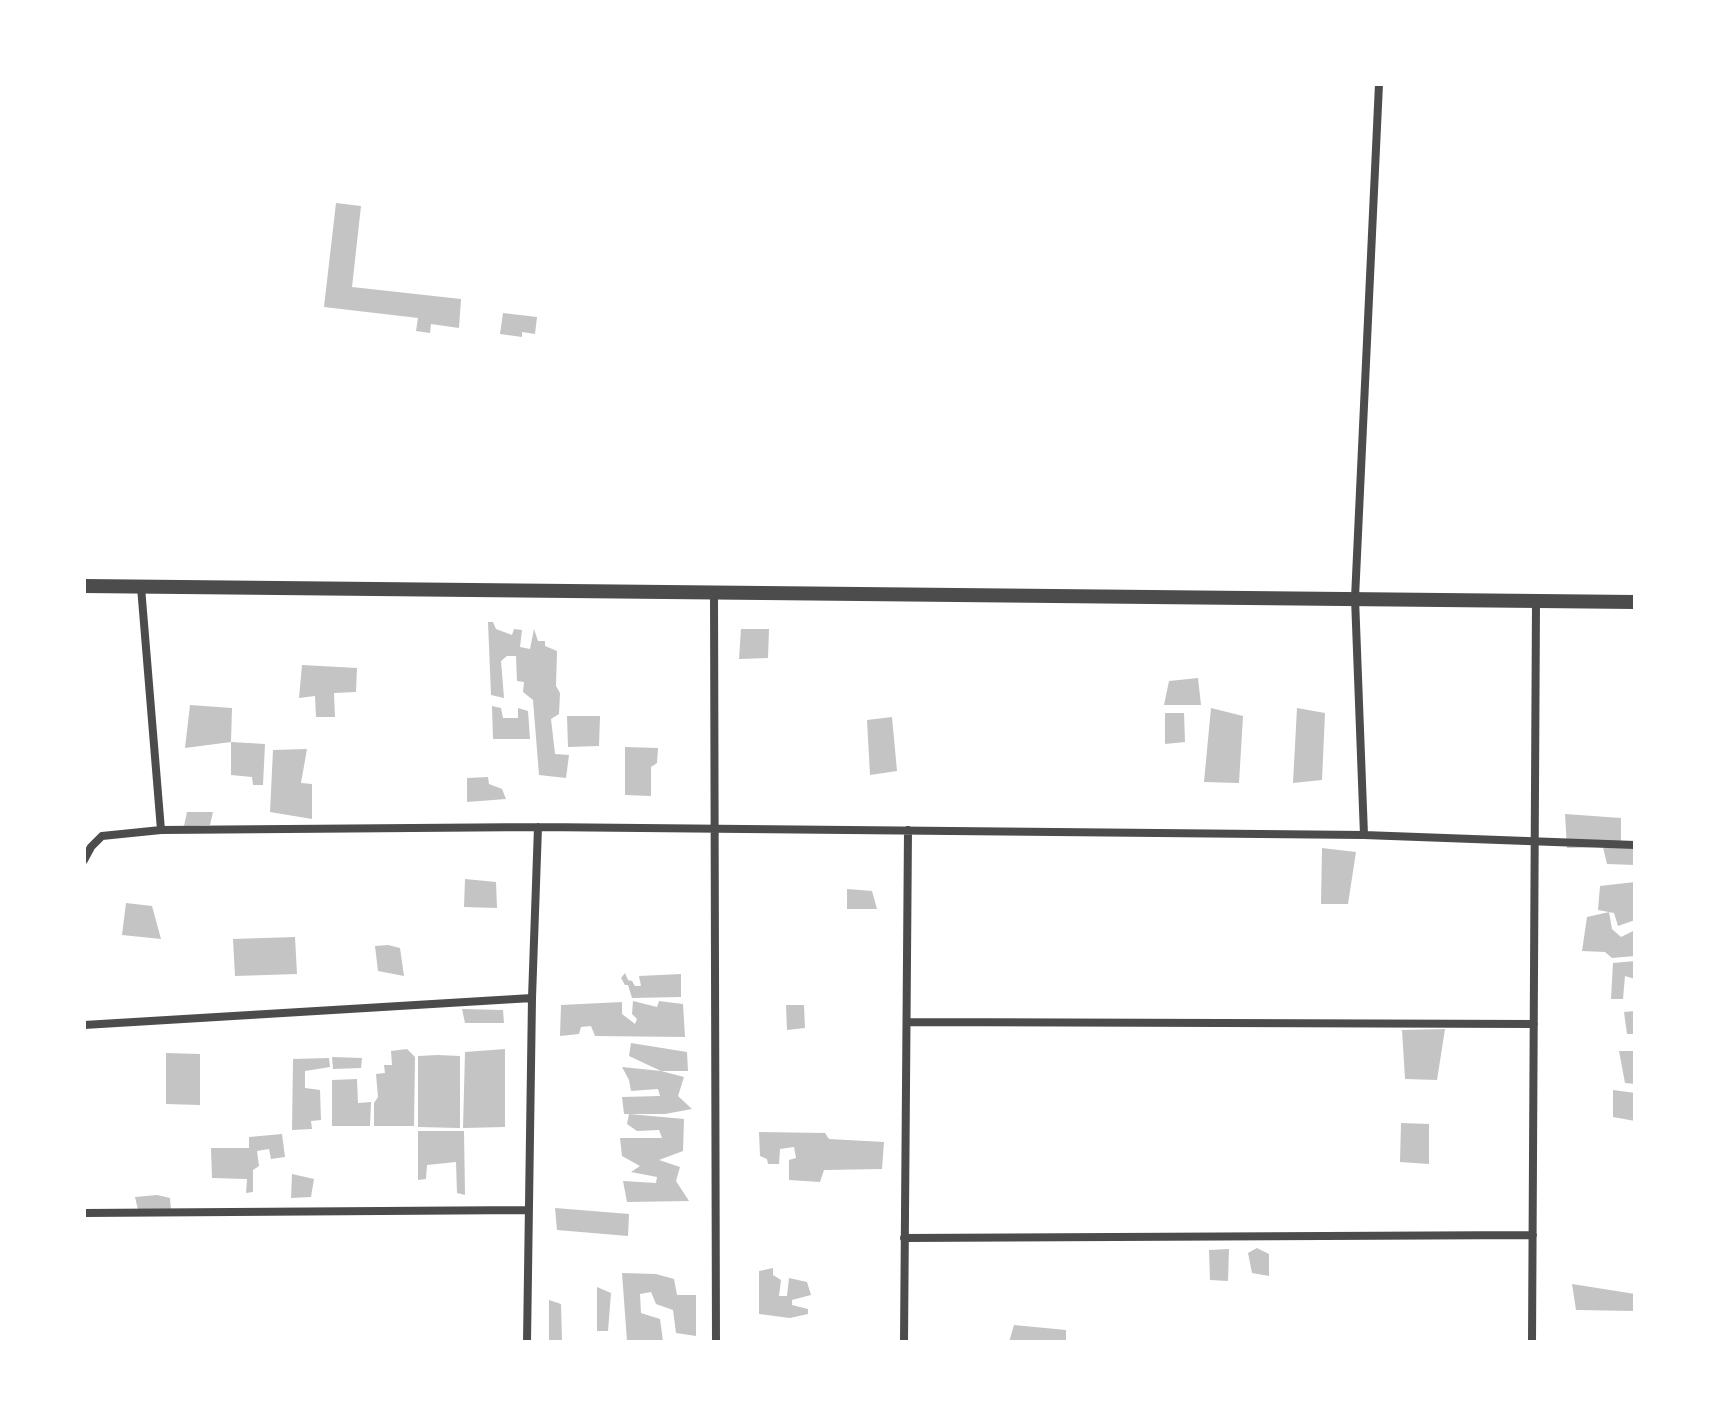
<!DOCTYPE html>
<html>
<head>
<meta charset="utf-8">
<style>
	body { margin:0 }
	#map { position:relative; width:1719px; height:1426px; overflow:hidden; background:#fff; font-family:Karla,sans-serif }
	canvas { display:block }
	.frame { position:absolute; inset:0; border:86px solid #fff; pointer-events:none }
</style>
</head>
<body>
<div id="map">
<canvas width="1719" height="1426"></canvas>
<div class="frame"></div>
</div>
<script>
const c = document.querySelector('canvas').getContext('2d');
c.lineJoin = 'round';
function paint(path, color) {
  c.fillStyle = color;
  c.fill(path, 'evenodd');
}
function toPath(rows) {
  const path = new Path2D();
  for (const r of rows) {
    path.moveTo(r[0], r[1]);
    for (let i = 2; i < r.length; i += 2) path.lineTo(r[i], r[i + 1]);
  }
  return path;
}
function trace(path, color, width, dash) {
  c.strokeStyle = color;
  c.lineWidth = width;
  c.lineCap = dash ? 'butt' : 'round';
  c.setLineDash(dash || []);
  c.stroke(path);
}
const building = toPath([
	[336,203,361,206,352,287,461,299,459,328,431,324,430,333,416,331,418,318,324,307],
	[503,313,537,317,535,334,522,332,522,337,500,334],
	[488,622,493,622,496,629,512,635,514,629,522,630,520,647,530,649,534,629,538,641,545,641,545,646,557,651,556,686,560,693,559,714,551,719,555,754,569,755,566,778,539,775,533,700,523,692,524,682,517,681,516,656,507,656,501,661,504,698,491,695],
	[741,629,769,629,768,658,739,659],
	[302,665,357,668,356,692,334,693,335,717,316,717,315,696,299,698],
	[1198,678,1201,705,1164,705,1169,681],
	[190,705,232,708,231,742,185,748],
	[492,706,501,708,503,718,518,718,518,708,528,711,530,739,493,739],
	[1211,708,1243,716,1239,783,1204,782],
	[1297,708,1325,713,1322,780,1293,783],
	[1165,713,1184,713,1185,742,1165,744],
	[567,716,600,716,599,746,568,747],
	[892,717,897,771,870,775,867,720],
	[231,742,265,744,263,785,253,785,252,777,231,775],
	[625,747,658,748,657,763,651,767,651,796,625,795],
	[307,749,301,783,312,784,312,819,270,812,273,750],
	[488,777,489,784,502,789,506,799,467,802,467,778],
	[187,812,213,812,210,825,184,826],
	[1565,814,1621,818,1621,845,1634,845,1635,865,1607,864,1603,847,1567,848],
	[1322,848,1356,852,1348,904,1321,904],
	[465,879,496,882,497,908,464,907],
	[1635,882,1635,920,1618,926,1614,913,1598,910,1600,886],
	[847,889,872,891,877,909,847,909],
	[126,903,152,906,161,939,122,935],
	[1609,912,1612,929,1621,937,1635,930,1635,956,1612,958,1605,952,1582,951,1587,917],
	[295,937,297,974,235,976,233,939],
	[388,945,400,948,404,976,378,971,375,946],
	[1635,961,1635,979,1625,976,1623,999,1611,999,1613,963],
	[625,973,628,980,632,981,635,986,641,986,639,976,681,974,681,997,632,998,628,985,625,985,621,978],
	[633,1001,657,1007,659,1001,683,1004,685,1037,595,1036,591,1026,581,1027,579,1034,560,1036,561,1005,622,1002,622,1014,635,1024,637,1019,632,1014],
	[786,1005,804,1005,805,1028,787,1030],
	[462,1009,503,1010,504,1023,465,1023],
	[1635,1011,1635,1034,1627,1034,1624,1012],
	[1445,1029,1437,1080,1405,1079,1402,1030],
	[631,1043,687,1052,688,1071,661,1071,684,1077,678,1096,692,1109,665,1114,624,1114,622,1097,660,1096,658,1089,631,1091,629,1080,622,1067,661,1071,629,1056],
	[407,1049,415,1057,414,1126,374,1126,374,1103,378,1097,376,1074,385,1073,384,1065,392,1065,391,1051],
	[505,1049,505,1127,463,1128,465,1052],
	[1619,1051,1635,1051,1635,1084,1625,1083],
	[166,1053,200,1054,200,1105,166,1104],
	[438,1055,460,1056,460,1128,418,1127,418,1056],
	[332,1057,362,1058,361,1068,333,1069],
	[329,1058,330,1067,305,1071,305,1088,320,1090,321,1120,311,1121,312,1129,292,1130,293,1059],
	[357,1079,358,1103,371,1102,370,1126,332,1126,332,1080],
	[1613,1090,1635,1093,1635,1121,1613,1117],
	[629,1114,684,1119,683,1151,659,1160,680,1167,676,1181,689,1201,627,1202,623,1181,656,1183,657,1177,631,1172,640,1166,622,1156,620,1138,662,1138,659,1130,637,1131,627,1124],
	[1401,1123,1429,1124,1429,1164,1400,1162],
	[418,1131,464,1131,465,1195,457,1193,456,1162,427,1165,426,1179,418,1180],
	[759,1132,825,1133,829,1139,884,1142,882,1169,824,1170,820,1182,789,1180,789,1160,796,1158,794,1147,780,1149,779,1164,768,1164,767,1159,760,1156],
	[282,1134,285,1157,271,1159,269,1149,257,1151,259,1166,253,1170,253,1192,246,1193,247,1179,212,1178,211,1148,249,1148,249,1137],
	[292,1174,314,1179,311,1197,291,1198],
	[157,1195,170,1198,171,1210,138,1210,135,1197],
	[555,1208,629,1214,628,1236,557,1230],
	[1257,1248,1269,1254,1269,1276,1252,1273,1248,1253],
	[1229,1249,1228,1281,1210,1280,1209,1250],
	[773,1268,773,1275,781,1280,779,1296,787,1296,789,1278,807,1282,811,1295,792,1300,792,1305,808,1309,808,1314,790,1318,759,1314,759,1271],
	[622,1273,656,1274,674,1279,677,1295,696,1295,696,1336,676,1333,673,1310,656,1304,651,1292,640,1294,641,1313,660,1319,663,1341,627,1341],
	[1572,1284,1635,1294,1635,1311,1576,1310],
	[597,1287,611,1293,608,1331,597,1331],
	[549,1300,561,1304,562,1342,549,1342],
	[1014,1325,1066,1330,1066,1342,1009,1342]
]);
const minor = toPath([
	[141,587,161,830],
	[714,592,716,1342],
	[1364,835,1355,598,1379,84],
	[84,860,91,847,102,836,161,830,538,827,1364,835,1635,845],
	[908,1022,1534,1024],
	[84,1025,532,998],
	[84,1213,529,1210],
	[904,1238,1533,1235],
	[527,1342,532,998,538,827],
	[904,1342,908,830],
	[1532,1342,1536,602]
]);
const tertiary = toPath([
	[84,586,1635,602]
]);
paint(building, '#c4c4c4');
trace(minor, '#4c4c4c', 8);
trace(tertiary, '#4c4c4c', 14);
</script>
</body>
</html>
